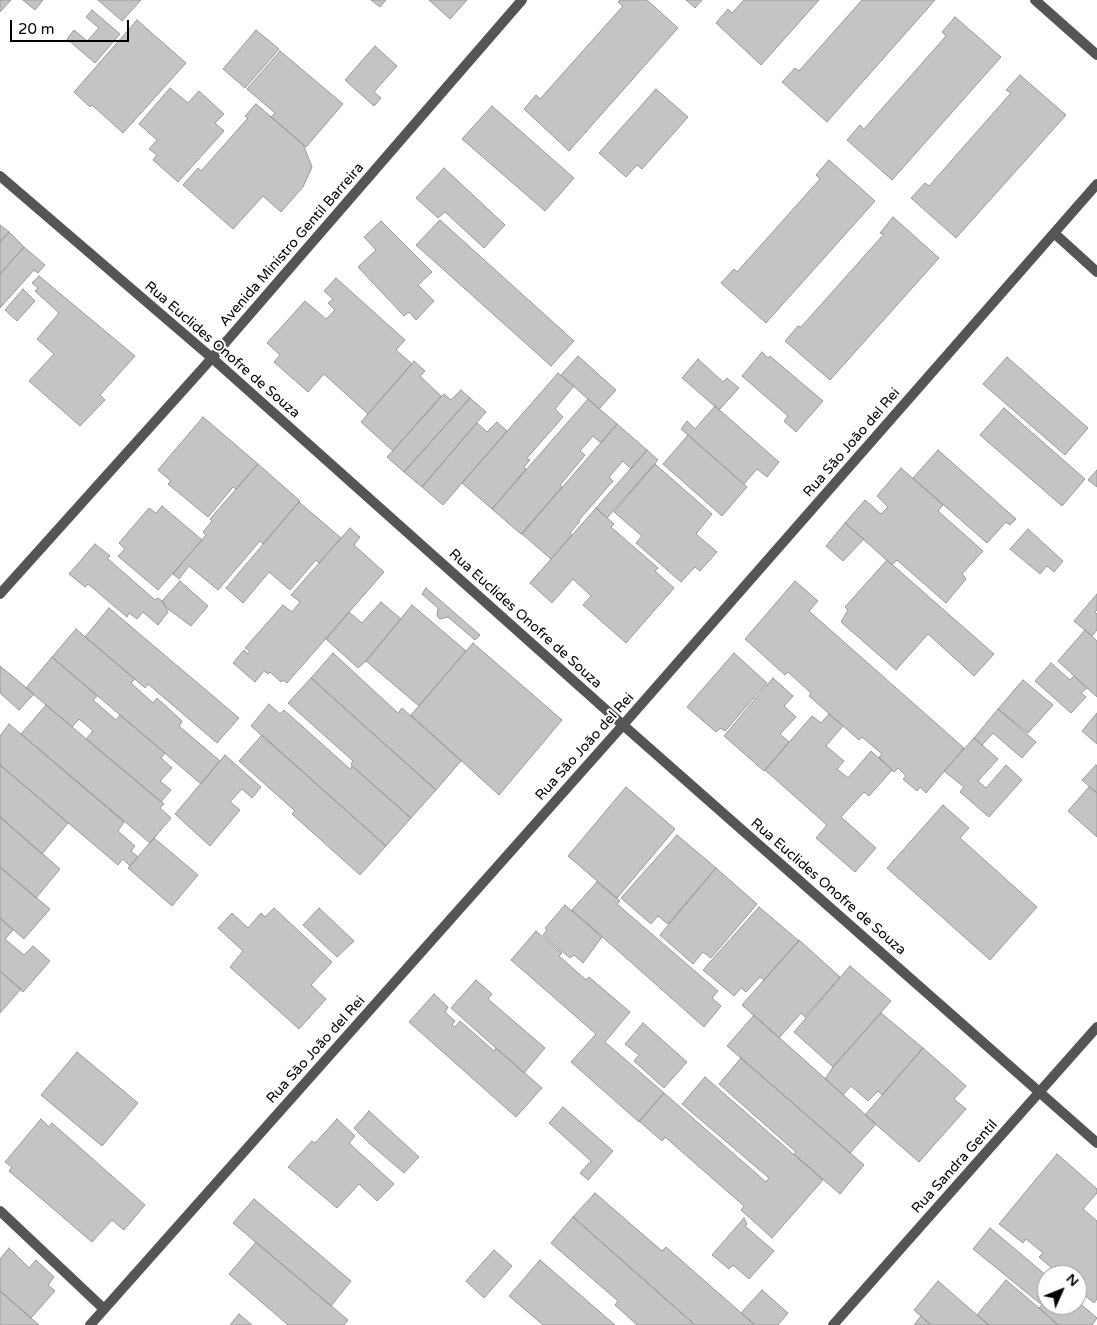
<!DOCTYPE html>
<html>
<head>
<meta charset="utf-8">
<style>
	body { margin:0 }
	#map { position:relative; width:1097px; height:1325px; overflow:hidden; background:#fff; font-family:"Varela Round",sans-serif }
	canvas { display:block }
	.north { position:absolute; left:1037px; top:1265px; width:50px; height:50px; box-sizing:border-box; background:#fff; border:1px solid #999; border-radius:50%; rotate:46deg; font-size:14px; font-weight:700; line-height:20px; text-align:center; color:#000 }
	.north::after { content:''; display:block; margin:auto; width:18px; height:22px; background:#000; clip-path:polygon(50% 0,100% 100%,50% 72%,0 100%) }
	.scale { position:absolute; left:10px; top:20px; width:119px; height:22px; box-sizing:border-box; border:2px solid #000; border-top:0; padding-left:6px; font-size:15px; line-height:18px; white-space:nowrap; color:#000; -webkit-text-stroke:4px #fff; paint-order:stroke }
</style>
</head>
<body>
<div id="map">
<canvas width="1097" height="1325"></canvas>
<div class="north">N</div>
<div class="scale">20 m</div>
</div>
<script>
const c = document.querySelector('canvas').getContext('2d');
c.lineJoin = 'round';
function paint(path, color) {
  c.fillStyle = color;
  c.fill(path, 'evenodd');
}
function toPath(rows) {
  const path = new Path2D();
  for (const r of rows) {
    path.moveTo(r[0], r[1]);
    for (let i = 2; i < r.length; i += 2) path.lineTo(r[i], r[i + 1]);
  }
  return path;
}
function trace(path, color, width, dash) {
  c.strokeStyle = color;
  c.lineWidth = width;
  c.lineCap = dash ? 'butt' : 'round';
  c.setLineDash(dash || []);
  c.stroke(path);
}
function label(font, color, halo, rows, align = 'center') {
  c.font = font + ' "Varela Round",sans-serif';
  c.lineWidth = 4;
  c.setLineDash([]);
  c.textBaseline = 'middle';
  c.strokeStyle = halo;
  c.fillStyle = color;
  for (const [text, x, y, turn = 0] of rows) {
    c.save();
    c.translate(x, y);
    c.rotate((+turn || 0) * Math.PI / 180);
    c.textAlign = isNaN(turn) ? turn : align;
    if (halo) c.strokeText(text, 0, 0);
    c.fillText(text, 0, 0);
    c.restore();
  }
}
const building = toPath([
	[0,0,11,0,0,12,0,0],
	[23,0,43,0,35,10,23,0],
	[98,0,141,0,122,21,98,0],
	[371,0,386,0,380,7,371,0],
	[429,0,467,0,450,19,429,0],
	[620,0,647,0,678,28,569,151,524,109,536,95,540,99,623,6,618,2,620,0],
	[686,0,702,0,695,8,686,0],
	[744,0,819,0,761,65,716,23,728,9,732,13,744,0],
	[862,0,935,0,827,122,782,82,795,68,799,71,862,0],
	[92,10,120,34,95,63,67,39,74,30,87,41,99,28,86,17,92,10],
	[955,17,1001,57,892,180,847,140,860,125,864,129,946,36,942,32,955,17],
	[137,20,186,63,123,133,92,105,90,107,74,92,137,20],
	[256,30,279,49,245,88,223,69,256,30],
	[375,46,397,66,374,92,381,98,374,106,345,80,375,46],
	[280,51,343,104,306,147,273,119,271,117,275,113,247,89,280,51],
	[1020,75,1066,115,956,238,911,198,925,183,929,186,1011,93,1006,90,1020,75],
	[170,88,188,103,199,91,224,114,215,123,224,131,178,182,153,160,157,155,149,149,157,140,139,124,170,88],
	[656,89,688,117,642,169,637,165,626,177,599,153,656,89],
	[256,104,303,144,312,167,303,187,281,212,263,196,233,229,183,185,198,168,201,171,248,118,245,116,256,104],
	[492,106,574,178,545,211,462,139,492,106],
	[829,160,875,201,766,323,721,283,734,269,737,272,820,179,816,175,829,160],
	[444,168,505,225,484,248,445,212,438,218,416,198,444,168],
	[893,217,939,258,830,380,785,341,798,326,801,327,884,234,880,233,893,217],
	[440,220,574,341,551,366,416,245,440,220],
	[381,221,432,272,418,285,434,301,416,320,409,312,404,316,358,267,376,250,364,237,381,221],
	[0,225,9,232,0,242,0,225],
	[9,232,24,247,0,274,0,242,9,232],
	[24,247,45,265,38,273,34,270,0,308,0,274,24,247],
	[39,276,135,356,100,395,105,400,80,426,29,381,54,354,37,339,59,313,35,291,38,288,32,283,39,276],
	[336,278,405,340,396,350,412,364,368,414,324,374,308,392,274,362,280,355,267,343,305,301,326,319,335,310,328,303,333,299,324,291,336,278],
	[23,289,35,301,17,321,5,310,23,289],
	[762,352,768,358,770,356,823,401,796,432,784,421,788,416,742,376,762,352],
	[578,356,616,390,599,409,561,375,578,356],
	[1007,357,1088,428,1065,455,983,384,1007,357],
	[698,359,723,382,727,378,739,388,719,410,682,378,698,359],
	[414,361,425,371,420,376,441,396,393,451,361,422,414,361],
	[558,373,574,386,555,409,563,417,527,458,530,460,524,467,526,469,492,509,462,483,558,373],
	[461,390,470,398,404,472,387,457,444,394,451,400,461,390],
	[470,398,486,412,422,487,404,472,470,398],
	[588,399,617,424,601,443,593,436,580,451,585,455,560,485,562,487,521,534,492,509,588,399],
	[715,406,779,462,767,477,757,469,744,484,681,429,687,421,695,429,715,406],
	[1004,408,1085,479,1062,506,980,435,1004,408],
	[203,417,258,464,236,489,233,487,208,517,168,484,171,481,158,470,203,417],
	[497,422,507,431,443,505,422,487,477,423,487,432,497,422],
	[617,424,647,450,631,469,623,461,609,477,613,481,579,520,580,521,570,533,572,535,551,559,522,534,617,424],
	[688,435,747,487,722,516,663,464,688,435],
	[647,450,658,460,607,518,596,508,647,450],
	[938,450,1016,519,1010,525,1006,522,987,543,913,478,938,450],
	[258,464,300,501,263,544,260,541,218,590,189,566,179,579,173,574,206,535,203,532,212,521,210,519,258,464],
	[655,464,712,514,696,534,717,552,700,571,695,567,681,582,636,543,642,536,614,512,655,464],
	[901,468,943,505,938,511,983,551,962,574,966,579,946,603,897,560,892,565,845,523,865,500,881,514,888,507,877,496,901,468],
	[1097,470,1097,487,1088,480,1097,470],
	[299,502,341,538,319,563,316,560,290,590,269,572,243,603,226,588,299,502],
	[162,506,202,540,158,590,118,556,125,549,119,543,149,508,156,513,162,506],
	[596,508,614,524,611,527,658,568,655,571,674,588,626,643,583,605,591,596,573,579,552,603,530,583,596,508],
	[845,523,864,539,843,561,826,546,845,523],
	[350,528,360,537,354,545,384,572,287,683,283,680,281,682,270,672,268,674,264,671,255,682,233,663,244,650,248,654,250,651,245,648,283,605,292,612,300,602,291,595,350,528],
	[1028,529,1063,561,1054,572,1047,566,1040,574,1010,549,1028,529],
	[95,544,110,556,107,558,155,600,158,598,162,601,168,612,158,625,143,612,137,619,129,613,127,617,88,584,85,587,69,574,95,544],
	[887,560,994,654,974,676,928,634,896,670,841,622,848,610,845,607,887,560],
	[180,581,208,606,191,626,168,609,162,601,180,581],
	[795,581,818,601,809,611,964,748,926,793,920,787,917,791,903,779,906,776,898,768,894,772,879,757,882,754,862,737,859,740,809,696,811,693,788,672,785,675,745,639,795,581],
	[426,588,480,635,475,640,448,617,440,619,437,616,438,608,422,594,426,588],
	[1097,594,1097,610,1095,612,1097,614,1097,630,1092,636,1074,621,1097,594],
	[381,602,401,619,366,661,358,668,326,639,349,612,362,623,381,602],
	[412,605,466,651,419,706,366,661,412,605],
	[109,608,239,718,217,743,148,684,145,688,85,637,109,608],
	[76,629,135,679,131,683,153,703,157,698,182,721,179,726,220,761,201,784,52,657,76,629],
	[1085,630,1097,641,1097,697,1058,661,1085,630],
	[473,643,562,720,499,795,411,715,473,643],
	[333,653,398,713,402,708,461,761,436,790,311,678,333,653],
	[734,653,767,683,725,731,721,728,716,732,687,707,734,653],
	[52,657,97,696,93,700,116,720,120,715,165,753,161,758,172,768,160,781,171,790,161,802,86,739,93,731,79,719,72,727,26,688,52,657],
	[1051,663,1070,680,1074,676,1087,688,1081,693,1086,697,1071,713,1035,681,1051,663],
	[0,666,34,694,19,710,0,693,0,666],
	[311,678,436,790,411,818,352,766,351,764,353,761,288,703,311,678],
	[773,678,793,696,784,706,796,717,780,734,789,742,764,771,724,736,773,678],
	[1023,680,1053,705,1028,733,998,709,1023,680],
	[269,704,280,714,284,710,350,769,352,766,411,818,386,846,251,726,269,704],
	[46,705,164,804,160,808,171,818,150,843,21,734,46,705],
	[998,709,1036,742,1022,758,993,733,982,745,974,738,998,709],
	[1097,713,1097,744,1082,731,1097,713],
	[829,714,843,726,826,746,844,761,837,769,848,778,871,751,892,770,869,796,864,792,841,817,876,848,855,872,816,838,827,825,765,770,812,716,821,723,829,714],
	[9,724,124,822,118,831,135,846,131,851,138,857,130,866,123,859,118,865,0,765,0,736,9,724],
	[262,735,386,846,360,875,292,814,295,811,239,761,262,735],
	[974,738,998,759,978,781,986,788,1006,765,1022,780,989,817,960,792,964,787,944,771,974,738],
	[225,755,261,787,252,798,242,789,230,802,240,810,210,846,175,814,225,755],
	[0,765,68,823,42,854,0,817,0,765],
	[1096,765,1097,766,1097,793,1082,780,1096,765],
	[626,787,675,829,617,898,568,856,626,787],
	[1089,787,1097,793,1097,837,1068,811,1089,787],
	[943,805,969,828,960,838,1037,907,990,960,887,868,943,805],
	[0,817,60,869,36,898,0,867,0,817],
	[677,835,716,868,668,924,658,916,651,924,621,898,677,835],
	[154,838,198,875,172,906,128,868,154,838],
	[0,867,50,909,24,939,0,918,0,867],
	[716,868,757,904,711,958,703,952,693,964,660,935,716,868],
	[597,882,620,901,617,904,718,991,712,998,721,1006,704,1027,572,910,597,882],
	[565,905,602,937,583,963,574,955,570,958,543,935,547,930,545,928,565,905],
	[759,907,799,941,764,980,760,977,746,992,741,988,734,996,703,970,759,907],
	[274,908,332,962,311,985,326,999,299,1029,230,967,243,951,218,928,232,913,248,928,261,913,265,917,274,908],
	[319,908,354,941,337,957,303,925,319,908],
	[0,918,13,930,5,939,24,955,33,946,50,961,23,992,0,971,0,918],
	[536,931,562,953,559,956,586,980,589,977,630,1012,605,1042,664,1093,639,1122,571,1062,596,1034,511,960,536,931],
	[799,940,840,977,805,1017,801,1013,779,1038,742,1005,799,940],
	[850,966,891,1001,833,1067,794,1032,850,966],
	[0,971,21,989,0,1013,0,971],
	[476,980,492,994,488,999,545,1048,524,1073,451,1008,476,980],
	[434,994,448,1007,445,1012,455,1021,452,1025,455,1027,460,1021,494,1051,496,1048,542,1088,516,1117,409,1022,434,994],
	[881,1013,923,1048,882,1095,878,1091,868,1101,851,1086,843,1095,825,1079,833,1067,881,1013],
	[754,1015,876,1124,850,1153,727,1046,754,1015],
	[643,1023,687,1062,664,1088,634,1061,639,1055,625,1044,643,1023],
	[923,1048,966,1086,954,1099,966,1109,919,1162,865,1115,923,1048],
	[77,1052,138,1103,102,1146,41,1095,77,1052],
	[741,1058,864,1165,840,1194,794,1154,796,1152,719,1084,741,1058],
	[705,1077,823,1180,772,1238,741,1210,744,1206,665,1137,662,1141,639,1121,664,1093,766,1182,769,1178,682,1104,705,1077],
	[563,1107,613,1151,588,1180,580,1173,591,1161,549,1123,563,1107],
	[369,1111,419,1157,404,1173,369,1143,354,1128,369,1111],
	[41,1119,49,1127,52,1123,145,1205,124,1230,112,1220,92,1242,9,1171,12,1167,5,1162,41,1119],
	[337,1119,355,1136,349,1143,394,1184,377,1201,359,1184,337,1208,288,1167,312,1141,315,1143,337,1119],
	[1057,1154,1097,1189,1097,1193,1083,1209,1097,1221,1097,1299,1094,1303,1077,1289,1077,1275,1060,1275,1039,1257,1043,1253,1026,1239,1023,1243,999,1224,1057,1154],
	[595,1193,662,1251,666,1247,755,1325,695,1325,573,1217,595,1193],
	[254,1199,351,1281,331,1306,233,1223,254,1199],
	[573,1217,695,1325,637,1325,615,1305,618,1301,551,1243,573,1217],
	[744,1218,747,1224,745,1226,774,1251,749,1279,733,1265,729,1269,712,1255,744,1218],
	[990,1228,1047,1276,1047,1305,1077,1305,1077,1301,1097,1318,1092,1325,1058,1325,1039,1308,1042,1305,973,1249,990,1228],
	[256,1242,348,1320,344,1325,288,1325,230,1275,229,1274,256,1242],
	[9,1248,29,1268,36,1260,54,1277,48,1285,55,1291,31,1318,0,1291,0,1259,9,1248],
	[494,1250,512,1266,484,1298,466,1281,494,1250],
	[540,1260,615,1325,543,1325,509,1296,540,1260],
	[1006,1280,1039,1308,1058,1325,989,1325,978,1316,977,1315,1006,1280],
	[938,1281,977,1315,989,1325,931,1325,914,1310,938,1281],
	[762,1290,788,1313,778,1325,755,1325,741,1313,762,1290],
	[0,1291,31,1318,39,1325,0,1325,0,1291],
	[239,1314,252,1325,230,1325,239,1314],
	[921,1316,931,1325,914,1325,921,1316]
]);
const lane = toPath([
	[0,1211,104,1309]
]);
const street = toPath([
	[1035,0,1097,55],
	[0,176,212,358,623,725,1097,1143],
	[1054,233,1097,272],
	[0,594,212,358,522,0],
	[90,1325,623,725,1097,184],
	[833,1325,1097,1027]
]);
const streetNames = [
	["Avenida Ministro Gentil Barreira",292,245,-49],
	["Rua Euclides Onofre de Souza",222,350,41],
	["Rua São João del Rei",852,443,-49],
	["Rua Euclides Onofre de Souza",525,619,42],
	["Rua São João del Rei",585,747,-48],
	["Rua Euclides Onofre de Souza",828,887,41],
	["Rua São João del Rei",316,1050,-48],
	["Rua Sandra Gentil",955,1167,-48]
];
paint(building, '#c4c4c4');
trace(building, '#999', 1);
trace(lane, '#555', 10);
trace(street, '#555', 10);
label('14px', '#000', '#fff', streetNames);
</script>
</body>
</html>
